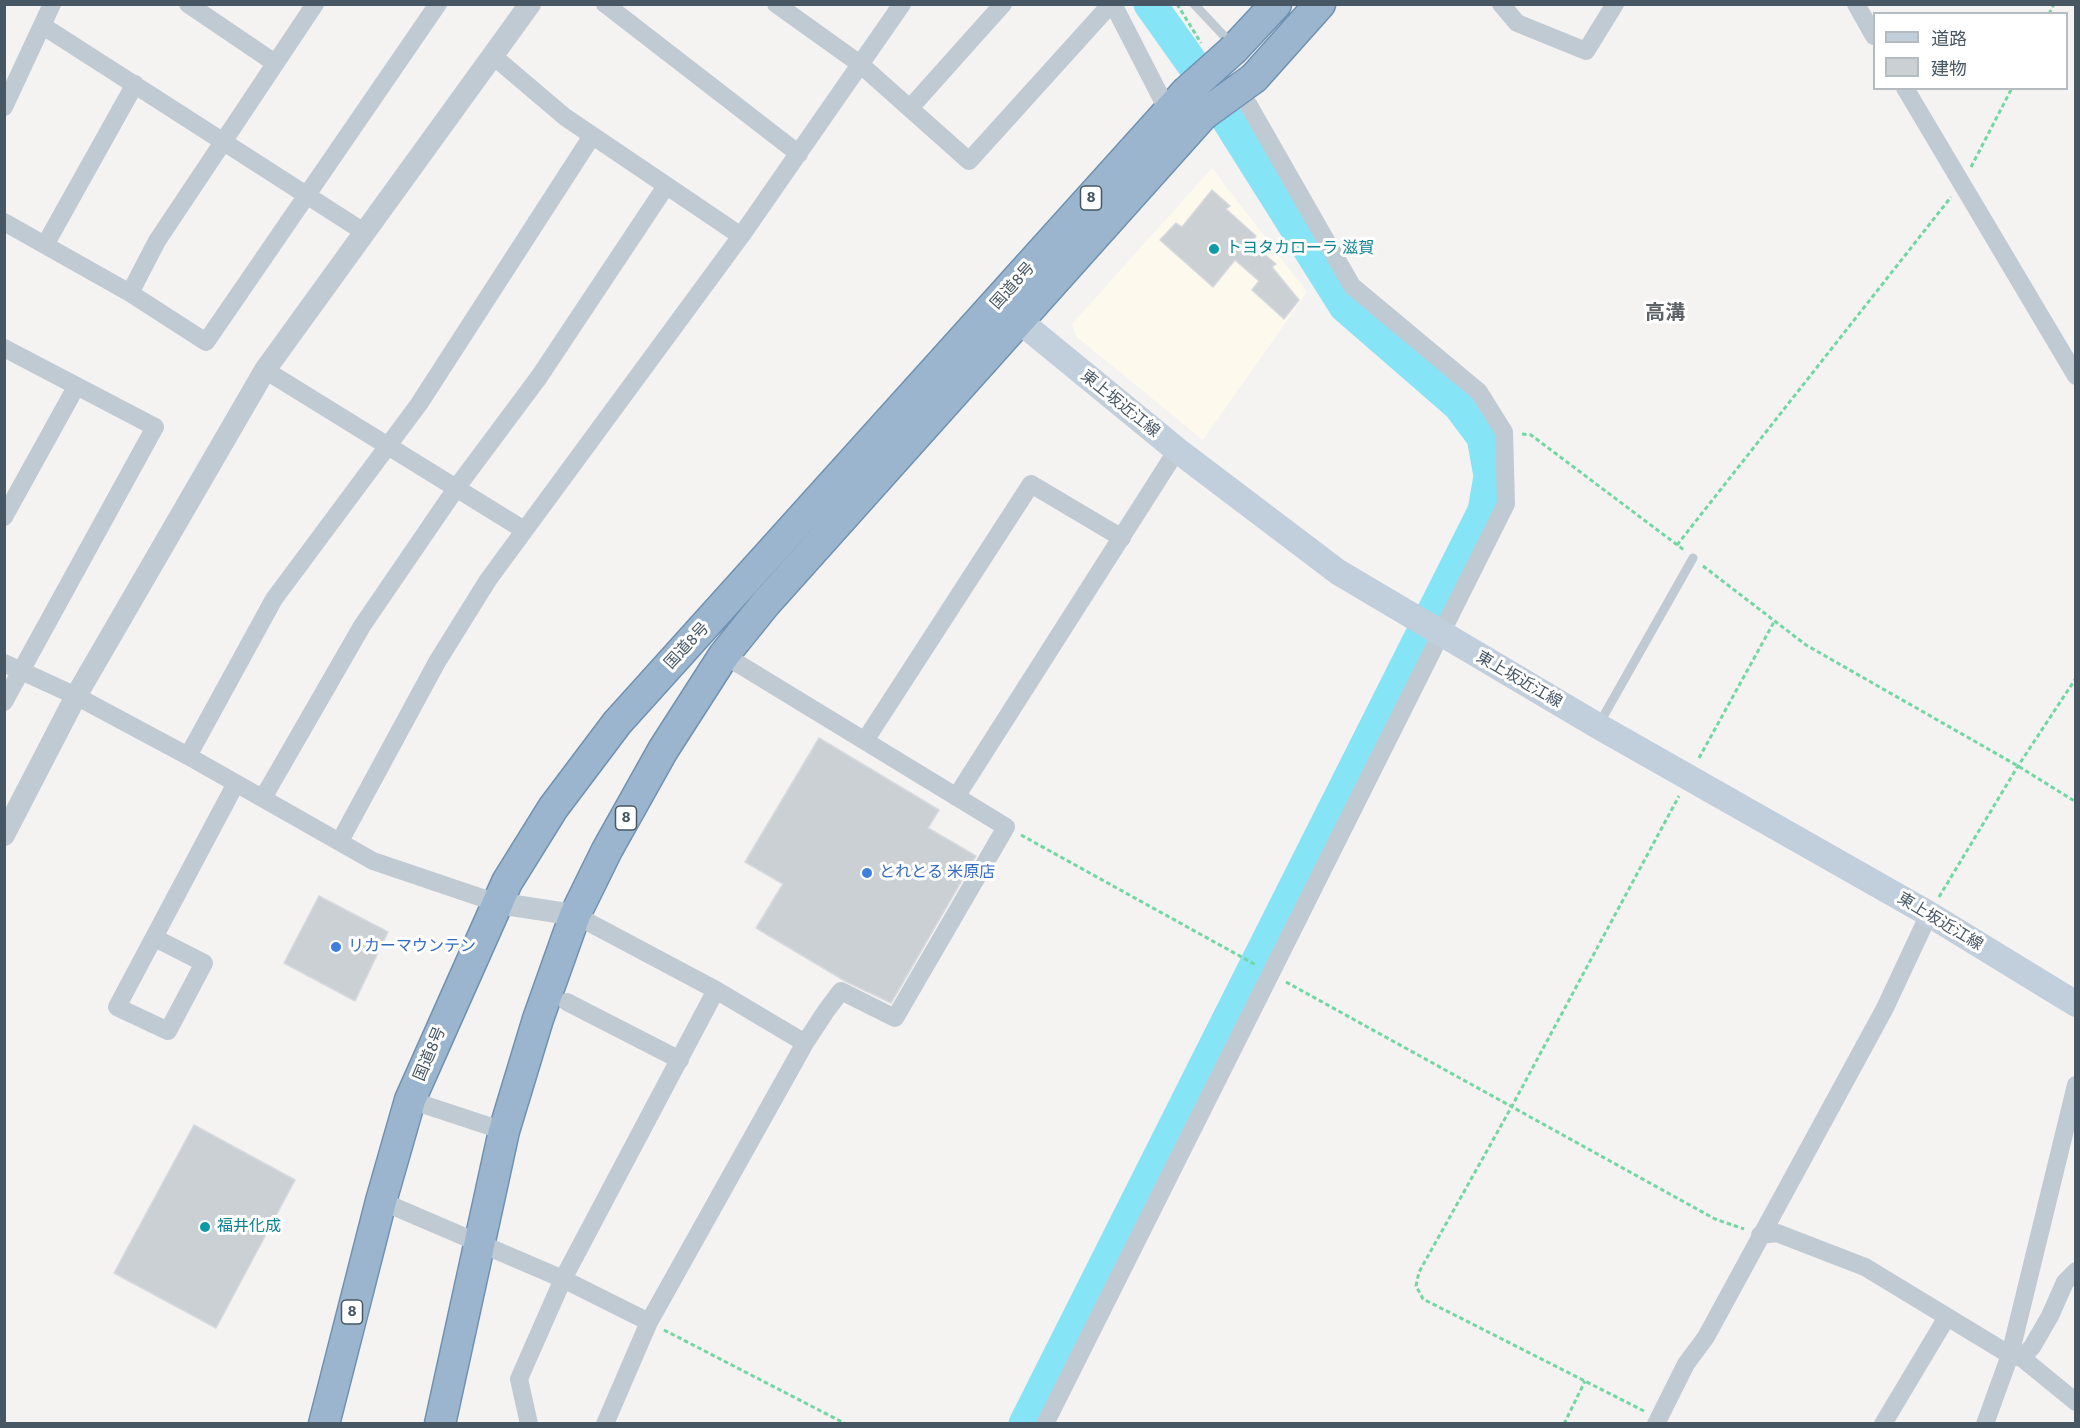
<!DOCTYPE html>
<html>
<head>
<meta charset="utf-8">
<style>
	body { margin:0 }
	#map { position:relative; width:2080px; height:1428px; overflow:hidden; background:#f5f2f2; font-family:"Fira Sans","Noto Sans JP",sans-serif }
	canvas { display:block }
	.frame { position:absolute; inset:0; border:6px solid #475763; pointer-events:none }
	.legend { position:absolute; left:1873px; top:12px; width:195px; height:78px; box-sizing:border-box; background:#fff; border:2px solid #b5bcc1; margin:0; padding:8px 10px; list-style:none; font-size:18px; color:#475763 }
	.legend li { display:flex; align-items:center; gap:12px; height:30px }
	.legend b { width:30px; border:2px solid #b5bcc1 }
</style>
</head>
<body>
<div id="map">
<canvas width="2080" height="1428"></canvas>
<div class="frame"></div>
<ul class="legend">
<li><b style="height:8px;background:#c1cedb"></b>道路</li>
<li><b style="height:16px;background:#cbd0d5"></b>建物</li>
</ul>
</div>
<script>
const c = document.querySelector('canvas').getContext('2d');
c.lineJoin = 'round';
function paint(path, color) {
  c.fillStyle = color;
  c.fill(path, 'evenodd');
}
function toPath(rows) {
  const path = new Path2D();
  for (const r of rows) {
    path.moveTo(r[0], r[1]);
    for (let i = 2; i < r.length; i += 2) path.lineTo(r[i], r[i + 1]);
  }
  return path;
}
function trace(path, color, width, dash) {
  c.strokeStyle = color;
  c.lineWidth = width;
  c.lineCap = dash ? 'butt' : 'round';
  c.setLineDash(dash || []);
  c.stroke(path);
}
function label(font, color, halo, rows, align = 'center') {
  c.font = font + ' "Fira Sans","Noto Sans JP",sans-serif';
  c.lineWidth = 6;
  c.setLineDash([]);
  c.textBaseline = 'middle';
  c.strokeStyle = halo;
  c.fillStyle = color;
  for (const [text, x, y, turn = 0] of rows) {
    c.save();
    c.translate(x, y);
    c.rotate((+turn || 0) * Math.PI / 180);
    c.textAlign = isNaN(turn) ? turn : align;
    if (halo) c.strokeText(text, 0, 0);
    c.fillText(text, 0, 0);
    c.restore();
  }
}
const commercial = toPath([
	[1212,168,1307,292,1203,440,1077,337,1072,324]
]);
const river = toPath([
	[1025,1424,1484,511,1490,476,1483,437,1459,405,1345,306,1194,66,1150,4]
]);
const building = toPath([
	[1212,190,1230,206,1226,209,1256,236,1251,243,1276,264,1272,267,1299,300,1284,319,1252,290,1259,281,1235,260,1213,287,1160,240,1176,223,1182,227,1212,190],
	[819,738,939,810,928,828,976,856,891,1003,845,981,756,928,783,884,745,862,819,738],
	[319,896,388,932,355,1001,284,963,319,896],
	[194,1125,295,1180,216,1328,114,1273,194,1125]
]);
const path = toPath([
	[1177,4,1201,43],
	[2049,14,2054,4],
	[1971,167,2012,88],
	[1522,434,1531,435,1684,550],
	[1677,545,1951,197],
	[1703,566,1806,645,2018,766,2076,802],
	[1699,758,1774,622],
	[1021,835,1256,965],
	[1939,897,2018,766,2076,678],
	[1286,982,1715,1219,1744,1229],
	[664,1330,846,1424],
	[1644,1411,1423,1299,1416,1286,1419,1272,1512,1106,1679,796],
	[1564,1424,1585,1381]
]);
const service = toPath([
	[1194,4,1225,37],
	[1599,724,1693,558]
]);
const minor = toPath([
	[188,4,275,63],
	[605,4,799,154],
	[776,4,860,64,969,161,1111,4],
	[1113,4,1168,111],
	[1501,4,1517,23,1586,51,1615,4],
	[1856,4,1874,36],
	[43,26,364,232],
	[492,55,565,117,741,236],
	[1905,88,2076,376],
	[4,107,52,4],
	[910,108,1003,4],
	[4,222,130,293,206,342,438,4],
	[45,245,135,84],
	[130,293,157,241,315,4],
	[4,348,155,427,4,702],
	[265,370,524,530],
	[4,517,76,387],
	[4,663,76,696,188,756,373,861,497,903],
	[866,739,1031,484,1122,538],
	[188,756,274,599,419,404,592,136],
	[956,797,1177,450],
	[263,798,362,626,457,487,539,377,666,186],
	[340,841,437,662,488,580,741,236,902,4],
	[575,915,716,990,805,1043],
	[155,938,204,963,168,1031,117,1007,235,785],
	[567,1002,680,1060],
	[410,1100,504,1131],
	[381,1201,563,1279,649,1322],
	[1760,1235,1777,1233,1865,1267,2010,1355,2022,1358,2076,1402],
	[2022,1358,2032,1347,2050,1316,2065,1282,2076,1271],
	[529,1424,519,1379,526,1363,563,1279,716,990],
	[605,1424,649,1322,805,1043,826,1011,841,991,895,1018,1006,827,724,655],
	[1045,1424,1506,504,1504,432,1479,392,1352,286,1248,104],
	[1656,1424,1686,1364,1706,1337,1885,1008,1929,914],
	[1883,1424,1947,1317],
	[1985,1424,2010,1355,2076,1085]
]);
const tertiary = toPath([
	[4,835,76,696,265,370,530,4],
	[497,903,575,915]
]);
const secondary = toPath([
	[1005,309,1177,450,1338,572,1598,726,1929,914,2076,1004]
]);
const trunk = toPath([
	[1234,49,1276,4],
	[1254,78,1320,4],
	[324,1424,381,1201,410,1100,507,882,553,808,617,723,1185,93],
	[440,1424,504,1131,538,1019,575,915,607,850,663,750,724,655,766,603,1203,115]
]);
const trunkBridge = toPath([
	[1185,93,1234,49],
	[1203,115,1254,78]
]);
const markers = [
	[1214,249,6,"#0f9aa8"],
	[867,873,6,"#3f7fe0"],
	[336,947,6,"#3f7fe0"],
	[205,1227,6,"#0f9aa8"]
];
const shields = [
	[1091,198,21],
	[626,818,21],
	[352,1312,21]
];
const shieldNames = [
	["8",1091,198],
	["8",626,818],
	["8",352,1312]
];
const cultureNames = [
	["トヨタカローラ 滋賀",1226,249],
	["福井化成",217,1227]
];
const streetNames = [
	["国道8号",1013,286,-48],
	["東上坂近江線",1120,404,39],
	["国道8号",687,646,-47],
	["東上坂近江線",1519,680,30],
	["東上坂近江線",1940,922,31],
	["国道8号",430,1054,-67]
];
const shopNames = [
	["とれとる 米原店",879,873],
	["リカーマウンテン",348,947]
];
const quarterNames = [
	["高溝",1665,313]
];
paint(commercial, '#fef9ed');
trace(river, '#86e4f7', 33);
paint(building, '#cbd0d5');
trace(building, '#d6d9de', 1.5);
trace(trunk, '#7092b2', 33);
trace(path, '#71d8a2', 3, [4.5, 3]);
trace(service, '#bfcad3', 9);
trace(minor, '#bfcad3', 18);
trace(tertiary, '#bfcad3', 22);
trace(secondary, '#c1cedb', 26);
trace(trunk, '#9ab5cd', 30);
trace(trunkBridge, '#7092b2', 33, []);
trace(trunkBridge, '#9ab5cd', 30);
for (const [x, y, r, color] of markers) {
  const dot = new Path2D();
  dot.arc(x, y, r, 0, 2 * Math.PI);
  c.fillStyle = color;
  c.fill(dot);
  trace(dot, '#fff', 2);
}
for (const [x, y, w] of shields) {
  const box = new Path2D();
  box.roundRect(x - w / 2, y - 12, w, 24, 4.5);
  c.fillStyle = '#fff';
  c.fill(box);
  trace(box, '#475763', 1.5);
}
label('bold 15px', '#475763', null, shieldNames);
label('16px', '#0d838f', '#fff', cultureNames, 'left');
label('16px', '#475763', '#fff', streetNames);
label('16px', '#366cbe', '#fff', shopNames, 'left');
label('bold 20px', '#5e6368', '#fff', quarterNames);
</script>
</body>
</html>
